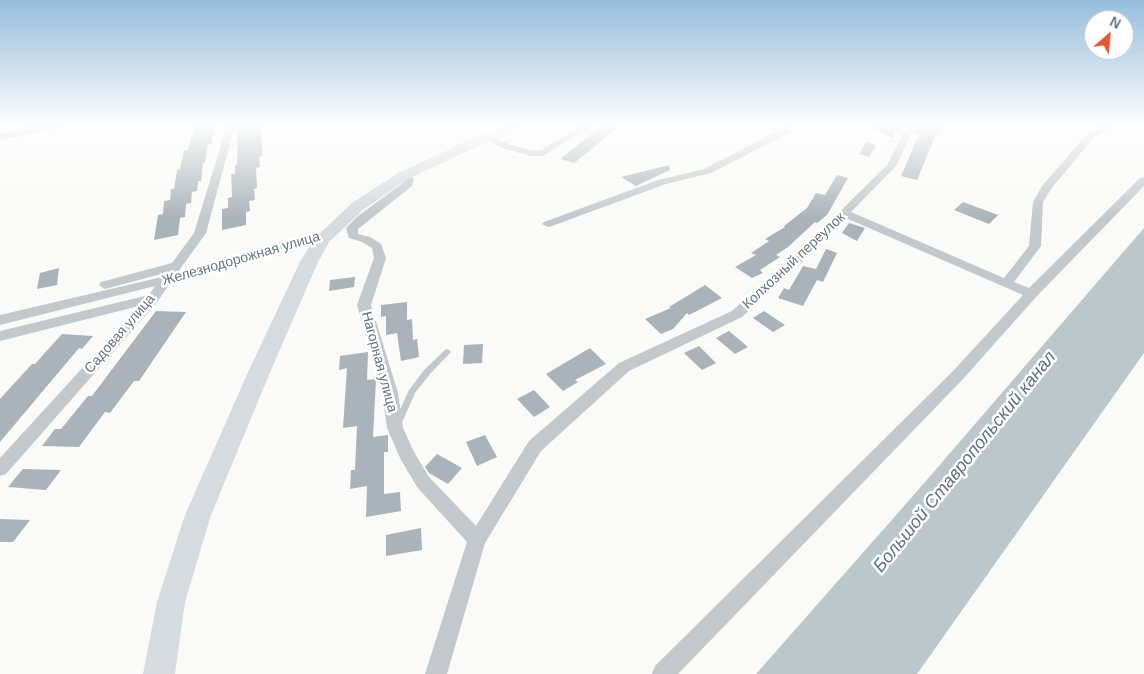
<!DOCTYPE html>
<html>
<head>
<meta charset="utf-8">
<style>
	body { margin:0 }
	#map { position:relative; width:1144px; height:674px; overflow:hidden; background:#fafaf8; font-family:Helvetica,sans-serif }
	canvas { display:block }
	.north { position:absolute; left:1084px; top:10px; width:50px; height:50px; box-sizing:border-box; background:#fff; border:1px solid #c1c8cd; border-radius:50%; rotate:27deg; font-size:14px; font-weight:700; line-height:20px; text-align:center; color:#657683 }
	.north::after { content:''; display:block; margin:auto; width:18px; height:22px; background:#e4572e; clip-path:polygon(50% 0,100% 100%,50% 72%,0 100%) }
</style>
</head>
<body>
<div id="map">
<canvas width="1144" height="674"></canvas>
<div class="north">N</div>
</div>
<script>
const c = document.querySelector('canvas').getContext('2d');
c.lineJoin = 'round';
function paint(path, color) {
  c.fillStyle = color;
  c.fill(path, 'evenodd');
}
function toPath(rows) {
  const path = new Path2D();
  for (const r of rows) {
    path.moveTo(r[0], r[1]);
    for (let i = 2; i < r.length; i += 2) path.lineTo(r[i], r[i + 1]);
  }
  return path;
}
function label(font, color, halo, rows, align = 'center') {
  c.font = font + ' Helvetica,sans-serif';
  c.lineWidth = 5;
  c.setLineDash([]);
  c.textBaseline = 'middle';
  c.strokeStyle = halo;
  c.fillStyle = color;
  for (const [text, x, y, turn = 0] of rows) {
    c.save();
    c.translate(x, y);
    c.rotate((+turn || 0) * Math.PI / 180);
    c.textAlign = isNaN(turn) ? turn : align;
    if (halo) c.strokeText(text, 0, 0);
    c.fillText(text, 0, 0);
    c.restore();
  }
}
const water = toPath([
	[1144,228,1144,353,917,674,756,674,919,489]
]);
const building = toPath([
	[195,125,215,125,215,135,212,136,212,144,208,144,205,162,203,163,201,181,198,181,197,191,192,192,191,203,186,204,185,217,180,218,178,235,154,240,158,215,163,214,164,201,170,200,171,189,174,189,177,170,180,169,184,151,188,150,192,134,195,133],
	[238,125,261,125,262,148,262,156,259,157,260,167,256,168,257,188,254,189,255,200,249,201,250,211,246,212,246,225,222,230,222,209,228,208,228,198,232,197,231,174,235,174,235,165,237,165],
	[603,125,621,125,574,163,560,159],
	[867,125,905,125,902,131,896,130,893,138],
	[917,125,940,125,917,180,901,176,919,135,913,133],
	[866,142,876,145,869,157,859,154],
	[669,165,670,170,636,186,621,177],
	[837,175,848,178,827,215,817,223,815,222,788,247,776,255,780,257,760,270,763,273,752,278,735,267,756,255,751,253,769,241,765,239,785,227,784,226,807,208,816,193,825,195],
	[963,202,998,215,989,224,954,210],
	[849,223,865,228,857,241,842,233],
	[826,249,837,253,823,282,817,280,803,306,778,298,784,288,789,290,803,266,816,269],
	[59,268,57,285,37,289,40,273],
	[355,277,354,287,329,291,330,280],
	[705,285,722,298,689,315,687,313,673,329,661,334,645,319,671,308,669,307],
	[407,302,407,320,412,319,413,340,417,339,419,357,401,361,397,333,386,335,386,316,381,317,381,305],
	[156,311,186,312,139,381,134,381,110,413,105,412,79,447,42,446,55,429,61,429,88,396,92,396],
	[764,311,785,325,773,332,753,318],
	[729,331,748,347,735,354,716,338],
	[62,334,93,336,82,349,79,348,0,442,0,399,32,364,35,364],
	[483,344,482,363,463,364,464,345],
	[699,346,716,363,702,370,684,353],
	[590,348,606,364,575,380,578,382,563,391,546,374],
	[368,352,367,380,376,379,373,437,388,435,388,452,384,452,384,494,400,492,401,511,366,517,367,486,350,489,351,470,355,470,357,426,343,428,347,368,339,370,340,356],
	[534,390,550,407,534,417,517,399],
	[485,435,497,457,477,466,466,442],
	[437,454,462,468,448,484,429,473,425,467],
	[23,469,61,470,46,490,8,487],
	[0,519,30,520,13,542,0,542],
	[421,528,422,550,386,556,386,535]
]);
const service = toPath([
	[447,349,449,350,451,352,449,354,430,374,415,393,401,425,398,426,395,425,394,423,409,390,424,370,445,350,447,349]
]);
const minor = toPath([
	[25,125,33,125,34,127,48,125,64,125,60,128,0,140,0,134,25,129,25,125],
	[227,125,235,125,206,233,178,272,306,235,322,236,328,239,322,242,307,241,171,282,158,301,6,474,0,476,0,458,139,306,0,341,0,331,149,295,155,286,0,325,0,315,162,277,165,273,105,289,99,285,101,282,172,263,194,233,227,125],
	[583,125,593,125,543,156,530,156,502,148,482,137,487,134,508,144,530,150,541,150,583,125],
	[789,125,797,125,793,131,711,173,666,184,552,226,548,227,542,224,544,222,658,180,704,169,789,125],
	[907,125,915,125,896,166,851,212,1004,278,1029,246,1033,202,1042,186,1088,133,1105,125,1116,125,1094,137,1051,189,1043,202,1041,246,1014,282,1029,288,1140,178,1144,177,1144,186,1036,297,964,378,678,674,652,674,655,666,954,370,1023,295,846,218,812,253,742,317,629,371,541,451,485,543,447,674,425,674,467,542,417,487,401,460,387,428,382,393,357,305,374,258,372,248,362,242,349,238,346,228,358,216,403,183,398,176,399,174,407,174,413,178,414,180,412,186,358,229,358,234,370,237,381,244,386,258,371,305,398,393,403,428,414,452,429,477,476,526,529,441,619,363,732,311,804,247,887,165,907,125]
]);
const secondary = toPath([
	[503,125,520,125,518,128,408,179,364,209,329,242,318,262,271,370,211,515,185,602,175,674,143,674,157,602,185,515,249,370,300,262,314,239,352,203,398,173,503,125]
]);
const streetNames = [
	["Железнодорожная улица",241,259,-16],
	["Колхозный переулок",794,261,-43],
	["Садовая улица",120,334,-49],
	["Нагорная улица",379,362,75]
];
const nearWaternames = [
	["Большой Ставропольский канал",965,462,-51]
];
paint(water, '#bbc7cb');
paint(building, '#aab3b9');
paint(service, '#c3c8cc');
paint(minor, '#c3c8cc');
paint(secondary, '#d6dbdf');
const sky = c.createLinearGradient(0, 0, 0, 219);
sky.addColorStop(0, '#96bcdc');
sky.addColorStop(0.57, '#fdfdfc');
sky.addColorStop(1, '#fdfdfc00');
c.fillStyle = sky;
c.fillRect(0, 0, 1144, 219);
label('14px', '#657683', '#fff', streetNames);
label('italic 18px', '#60757c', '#fff', nearWaternames);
</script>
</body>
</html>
